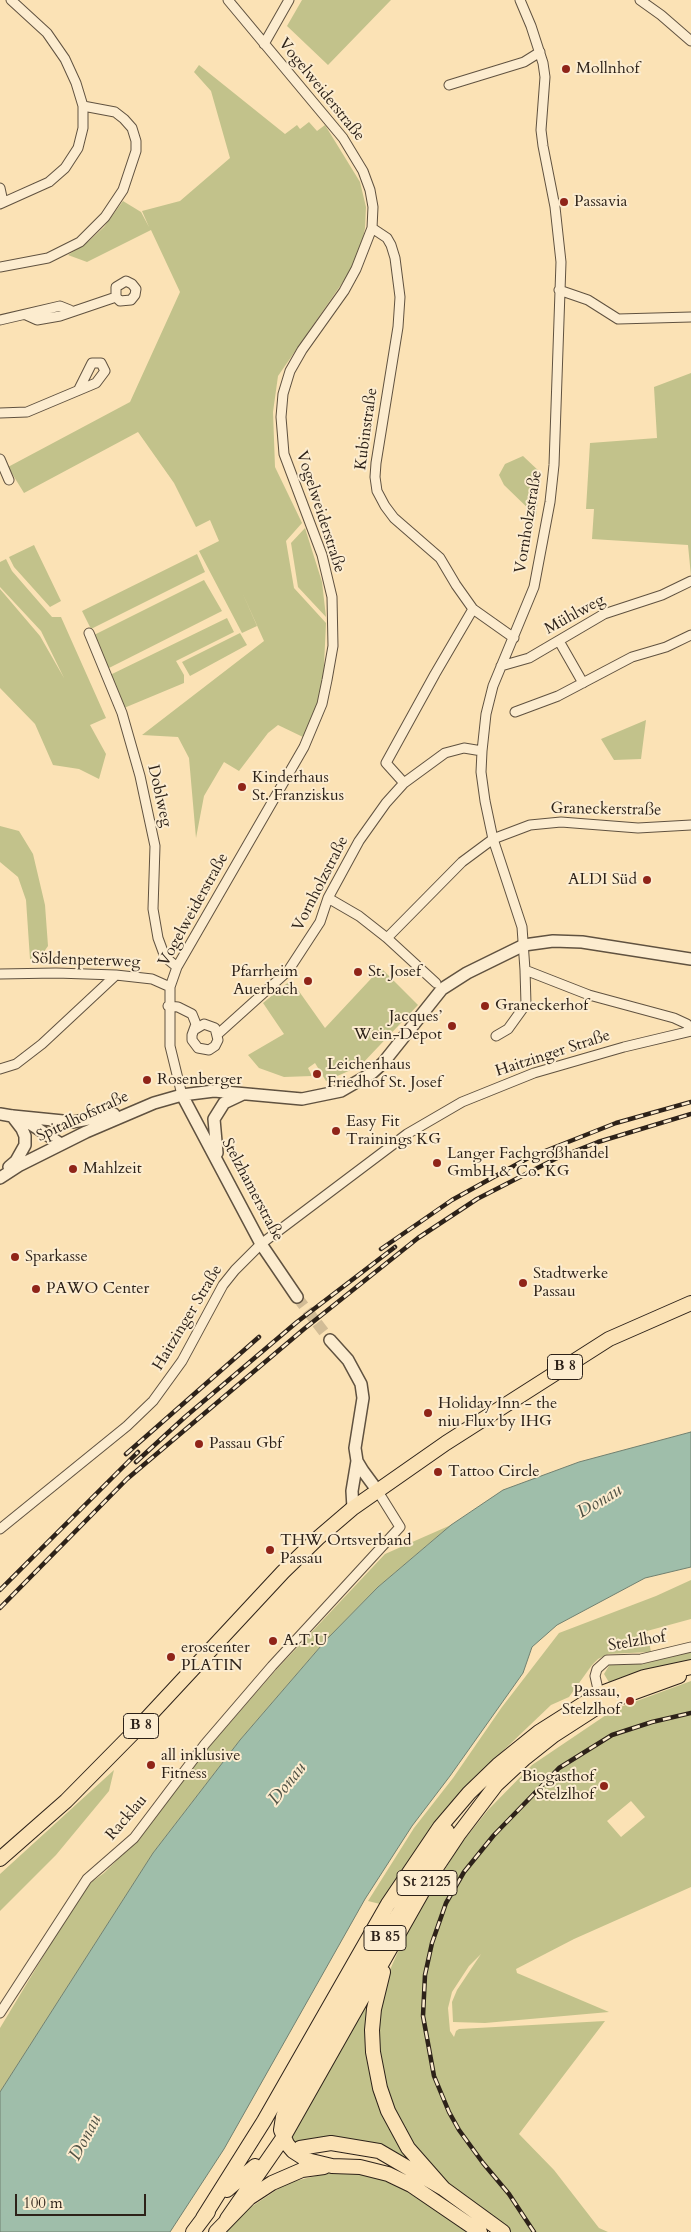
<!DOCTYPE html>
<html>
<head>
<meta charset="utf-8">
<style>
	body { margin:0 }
	#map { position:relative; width:691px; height:2232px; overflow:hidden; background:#fbe2b5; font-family:Cardo,serif }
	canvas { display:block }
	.scale { position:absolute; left:15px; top:2194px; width:131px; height:22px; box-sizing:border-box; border:2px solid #2d2219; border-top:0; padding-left:6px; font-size:15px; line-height:18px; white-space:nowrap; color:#2d2219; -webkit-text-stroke:4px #fceccf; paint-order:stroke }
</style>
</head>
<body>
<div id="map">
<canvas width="691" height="2232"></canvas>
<div class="scale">100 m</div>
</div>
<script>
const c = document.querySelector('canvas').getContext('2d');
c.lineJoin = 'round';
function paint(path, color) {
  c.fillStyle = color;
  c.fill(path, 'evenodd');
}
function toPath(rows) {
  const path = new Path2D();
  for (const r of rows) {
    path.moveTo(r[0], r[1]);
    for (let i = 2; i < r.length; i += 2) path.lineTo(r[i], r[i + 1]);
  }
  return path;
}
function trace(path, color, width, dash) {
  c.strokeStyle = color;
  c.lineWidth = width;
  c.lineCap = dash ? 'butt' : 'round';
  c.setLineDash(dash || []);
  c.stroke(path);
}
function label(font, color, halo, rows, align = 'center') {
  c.font = font + ' Cardo,serif';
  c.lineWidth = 4;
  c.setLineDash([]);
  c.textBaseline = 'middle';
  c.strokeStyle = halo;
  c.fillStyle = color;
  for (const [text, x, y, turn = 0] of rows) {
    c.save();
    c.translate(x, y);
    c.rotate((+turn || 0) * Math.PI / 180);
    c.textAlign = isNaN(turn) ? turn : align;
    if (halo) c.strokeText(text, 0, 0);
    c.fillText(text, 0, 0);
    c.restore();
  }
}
const green = toPath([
	[302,0,391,0,328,65,287,26],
	[199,65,285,134,297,125,300,129,309,122,317,131,325,125,360,182,366,207,365,228,361,249,347,276,278,376,273,412,275,467,302,523,286,541,294,588,326,623,323,686,314,715,303,737,278,725,268,733,239,771,224,762,204,796,196,838,189,758,178,737,142,735,264,641,242,592,257,626,242,633,199,551,219,541,210,520,196,527,174,483,138,432,24,493,8,467,130,402,180,292,151,230,87,262,68,255,89,241,104,227,123,201,141,212,149,227,142,211,180,201,230,158,211,91,194,72],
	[691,373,691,576,688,545,592,539,594,509,586,509,590,443,657,438,654,387],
	[523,456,541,473,536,516,504,485,499,475,505,464],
	[305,528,322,582,326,617,298,587,291,543],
	[34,545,61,601,50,607,14,567,9,557],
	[197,554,205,572,91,629,82,611],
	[6,559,12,571,52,617,61,617,106,718,90,725,106,754,99,779,79,769,53,765,35,724,0,688,0,589,40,636,64,678,41,631,0,587,0,562],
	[204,580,222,611,107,669,92,636],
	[227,618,234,632,176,661,184,675,184,683,124,708,110,675],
	[240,633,247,645,190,676,182,662],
	[646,720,641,759,614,760,601,739],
	[0,826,19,831,33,854,45,905,48,946,39,959,30,959,26,900,18,877,0,862],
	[381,968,418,1005,360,1066,326,1081,315,1063,308,1068,312,1076,284,1077,259,1068,248,1055,284,1034,263,1003,291,980,325,1028],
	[451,1525,378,1587,327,1639,240,1740,153,1853,0,2092,0,2028,85,1887,104,1873,136,1841,209,1747,276,1670,385,1554],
	[691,1580,691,1619,647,1631,651,1652,608,1654,598,1659,592,1665,569,1697,551,1705,464,1788,435,1823,380,1904,368,1901,414,1828,453,1778,502,1707,559,1633,656,1596],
	[691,1650,691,1661,610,1684,604,1674,610,1664,625,1665],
	[691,1681,691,1887,574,1939,516,1969,517,1973,609,2012,485,2023,453,2022,452,2002,457,1990,481,1954,469,1966,452,1992,448,2008,450,2031,454,2037,456,2031,459,2029,605,2021,519,2134,554,2170,599,2228,608,2232,511,2232,472,2204,426,2165,391,2110,383,2077,380,2045,379,2019,386,1979,407,1931,460,1845,488,1810,532,1765,615,1709],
	[631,1801,645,1817,621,1837,607,1821],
	[114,1770,109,1791,56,1855,0,1911,0,1874],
	[375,1984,369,2056,413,2162,412,2164,390,2151,294,2143,289,2136],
	[332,2172,354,2172,396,2183,470,2232,225,2232,248,2209,287,2183]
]);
const water = toPath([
	[691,1432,691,1567,645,1578,557,1625,532,1647,523,1673,450,1776,412,1826,365,1899,224,2149,170,2232,0,2232,0,2092,153,1853,240,1740,327,1639,378,1587,451,1525,503,1490,579,1462,691,1432]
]);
const tertiaryTunnel = toPath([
	[297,1297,330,1340]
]);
const minor = toPath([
	[640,0,661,15,691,41],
	[264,44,289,0],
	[449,85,524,62,540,52],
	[0,188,3,202],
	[0,204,49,182,65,168,78,148,83,128,83,106,76,83,65,59,47,33,11,0],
	[372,228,387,238,391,245,395,258,400,297,398,327,376,463,375,477,377,491,385,506,394,518,440,558,456,585,473,609,435,674,386,763,404,783],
	[0,267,48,258,80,242,105,217,123,190,136,151,136,141,132,128,124,119,115,112,83,106],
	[559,290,588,300,618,319,691,317],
	[26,315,37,320,60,316,116,297,120,301,131,300,135,295,136,289,132,284,126,281,116,287,116,297],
	[0,320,60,306,70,310],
	[0,413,27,412,96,383,105,371,101,363,92,363,79,389],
	[0,459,9,480],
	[473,609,514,638],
	[89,633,122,713,140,776,155,846,153,909,158,938,165,957,177,967],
	[559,641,583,683],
	[501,666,529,658,604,614,662,595,691,581],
	[515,712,558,696,632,657,666,647,691,635],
	[328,898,359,916,387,938,436,983],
	[387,938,462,862,493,839,530,825,561,822,638,828,691,825],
	[525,970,589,995,674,1018,687,1024,691,1031],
	[0,974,56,973,116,975,152,979,170,987],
	[168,1006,178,1007,192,1014,196,1024,192,1035,192,1040,198,1048,209,1050,215,1046,218,1040,215,1028,204,1024,194,1030],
	[218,1034,288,971,320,922,328,898,359,841,386,803,404,783,445,753,464,748,482,751],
	[496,1036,508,1029,526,1004,525,970,522,927,493,839,485,801,481,772,482,751,486,714,493,686,534,587,550,502,554,465,561,262,555,207,543,146,541,130,545,77,543,63,531,26,520,0],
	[0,1069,16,1064,42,1044,116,975],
	[182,1095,170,1046,170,987,177,967,304,747,322,704,327,680,333,646,332,597,322,555,284,454,281,417,283,394,290,371,302,350,344,291,356,269,372,228,373,207,370,190,363,171,343,138,228,0],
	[0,1529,127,1426,153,1401,182,1361,223,1285,235,1270,261,1244,407,1134,462,1102,534,1073,624,1047,691,1031],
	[600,1698,595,1676,597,1669,607,1660,641,1659,691,1647],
	[0,2013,87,1879,134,1838,205,1744,272,1666,400,1527,377,1490]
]);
const tertiary = toPath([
	[182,1095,261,1244,297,1297],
	[0,1114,12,1116,29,1123,61,1144],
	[13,1116,73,1122,114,1114],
	[217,1153,214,1119,224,1103,243,1094],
	[9,1167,16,1161,25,1145,25,1136,22,1129,12,1116],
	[0,1178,20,1165,86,1132,154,1103,182,1095,214,1091,302,1099,341,1091,372,1073,383,1063,442,989,467,973,524,945,553,941,582,942,691,959],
	[330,1340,348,1360,361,1384,363,1398,355,1448,357,1461,363,1471,377,1490],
	[353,1508,352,1491,357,1461]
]);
const primary = toPath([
	[447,1831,288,2103,283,2117,281,2130,287,2144,293,2151,307,2160,332,2166,360,2167,388,2174,411,2185,480,2232],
	[0,1859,66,1801,137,1729,283,1572,318,1538,353,1508,446,1443,609,1339,691,1303],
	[383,1972,374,2009,372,2030,373,2052,380,2088,388,2111,408,2148,444,2189],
	[300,2148,331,2143,379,2151,444,2189,503,2232],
	[227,2190,255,2166],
	[203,2218,264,2121,388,1904,440,1827,469,1793,498,1765,539,1732,599,1694,644,1677,691,1667],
	[227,2219,283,2138,434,1871,458,1835,496,1785,525,1758,554,1735,602,1704,679,1676],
	[193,2232,208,2212],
	[216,2232,249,2198,272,2183,302,2170,324,2167]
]);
const rail = toPath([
	[381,1249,452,1200,530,1157,616,1123,691,1102],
	[126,1454,259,1337],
	[136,1462,185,1417,297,1322,395,1247],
	[0,1590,138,1452],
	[0,1608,127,1479,304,1329,418,1238,477,1199,555,1159,598,1142,691,1114],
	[534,2232,509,2194,483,2163,459,2130,449,2112,434,2076,423,2016,425,1975,432,1943,446,1903,464,1872,494,1835,559,1768,612,1735,652,1722,691,1713]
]);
const markers = [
	[566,69,5,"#8f2418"],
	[564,202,5,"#8f2418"],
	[242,787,5,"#8f2418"],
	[647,880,5,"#8f2418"],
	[358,972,5,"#8f2418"],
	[308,981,5,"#8f2418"],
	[485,1006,5,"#8f2418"],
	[452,1026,5,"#8f2418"],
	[317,1074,5,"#8f2418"],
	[147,1080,5,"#8f2418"],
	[336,1131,5,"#8f2418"],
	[437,1163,5,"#8f2418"],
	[73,1169,5,"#8f2418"],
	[15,1257,5,"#8f2418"],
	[523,1283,5,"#8f2418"],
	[36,1289,5,"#8f2418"],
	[428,1413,5,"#8f2418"],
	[199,1444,5,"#8f2418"],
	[438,1472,5,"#8f2418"],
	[270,1550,5,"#8f2418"],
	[273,1641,5,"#8f2418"],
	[171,1657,5,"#8f2418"],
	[630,1701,5,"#8f2418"],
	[151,1765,5,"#8f2418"],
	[604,1786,5,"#8f2418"]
];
const shields = [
	[565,1367,35],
	[141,1726,35],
	[427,1883,60],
	[385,1938,42]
];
const shieldNames = [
	["B 8",565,1367],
	["B 8",141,1726],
	["St 2125",427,1883],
	["B 85",385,1938]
];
const poiNames = [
	["Mollnhof",576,69],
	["Passavia",574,202],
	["Kinderhaus",252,778],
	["St. Franziskus",252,796],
	["ALDI Süd",637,880,"right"],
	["Pfarrheim",298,972,"right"],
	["Auerbach",298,990,"right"],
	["St. Josef",368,972],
	["Graneckerhof",495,1006],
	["Jacques’",442,1017,"right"],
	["Wein-Depot",442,1035,"right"],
	["Leichenhaus",327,1065],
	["Friedhof St. Josef",327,1083],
	["Rosenberger",157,1080],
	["Easy Fit",346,1122],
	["Trainings KG",346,1140],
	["Langer Fachgroßhandel",447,1154],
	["GmbH & Co. KG",447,1172],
	["Mahlzeit",83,1169],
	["Sparkasse",25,1257],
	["Stadtwerke",533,1274],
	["Passau",533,1292],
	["PAWO Center",46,1289],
	["Holiday Inn - the",438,1404],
	["niu Flux by IHG",438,1422],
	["Passau Gbf",209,1444],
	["Tattoo Circle",448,1472],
	["THW Ortsverband",280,1541],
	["Passau",280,1559],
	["A.T.U",283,1641],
	["eroscenter",181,1648],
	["PLATIN",181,1666],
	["Passau,",620,1692,"right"],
	["Stelzlhof",620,1710,"right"],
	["all inklusive",161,1756],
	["Fitness",161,1774],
	["Biogasthof",594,1777,"right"],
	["Stelzlhof",594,1795,"right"]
];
const streetNames = [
	["Vogelweiderstraße",321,90,51],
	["Kubinstraße",367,429,-82],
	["Vogelweiderstraße",320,512,72],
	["Vornholzstraße",529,522,-81],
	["Mühlweg",575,615,-29],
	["Doblweg",159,796,77],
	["Graneckerstraße",606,810,1],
	["Vornholzstraße",321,884,-63],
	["Vogelweiderstraße",194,910,-61],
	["Söldenpeterweg",86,961,2],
	["Haitzinger Straße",553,1054,-18],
	["Spitalhofstraße",83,1117,-25],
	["Stelzhamerstraße",252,1190,62],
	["Haitzinger Straße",188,1318,-59],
	["Stelzlhof",637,1642,-9],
	["Racklau",127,1818,-49]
];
const waterNames = [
	["Donau",600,1502,-31],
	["Donau",288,1784,-51],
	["Donau",86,2138,-62]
];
paint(green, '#c2c28b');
paint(water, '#9fbeaa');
trace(water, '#718070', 1);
trace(tertiaryTunnel, '#d2bc96', 11, [11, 5.5]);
trace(minor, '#605240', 11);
trace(tertiary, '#605240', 14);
trace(primary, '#2d2219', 16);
trace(minor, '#fceccf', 9);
trace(tertiary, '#fceccf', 11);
trace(primary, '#fbe2b5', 14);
trace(rail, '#2d2219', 4.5);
trace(rail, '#fceccf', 2.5, [8]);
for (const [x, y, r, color] of markers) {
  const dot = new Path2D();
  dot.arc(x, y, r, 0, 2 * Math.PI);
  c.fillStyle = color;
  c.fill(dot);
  trace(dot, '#fceccf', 2);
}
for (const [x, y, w] of shields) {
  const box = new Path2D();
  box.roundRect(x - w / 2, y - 12.5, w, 25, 4);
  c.fillStyle = '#fceccf';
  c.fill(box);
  trace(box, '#2d2219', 1);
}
label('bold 15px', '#2d2219', null, shieldNames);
label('16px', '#2d2219', '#fceccf', poiNames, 'left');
label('16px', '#2d2219', '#fceccf', streetNames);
label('italic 18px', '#4f5144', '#fceccf', waterNames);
</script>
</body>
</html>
